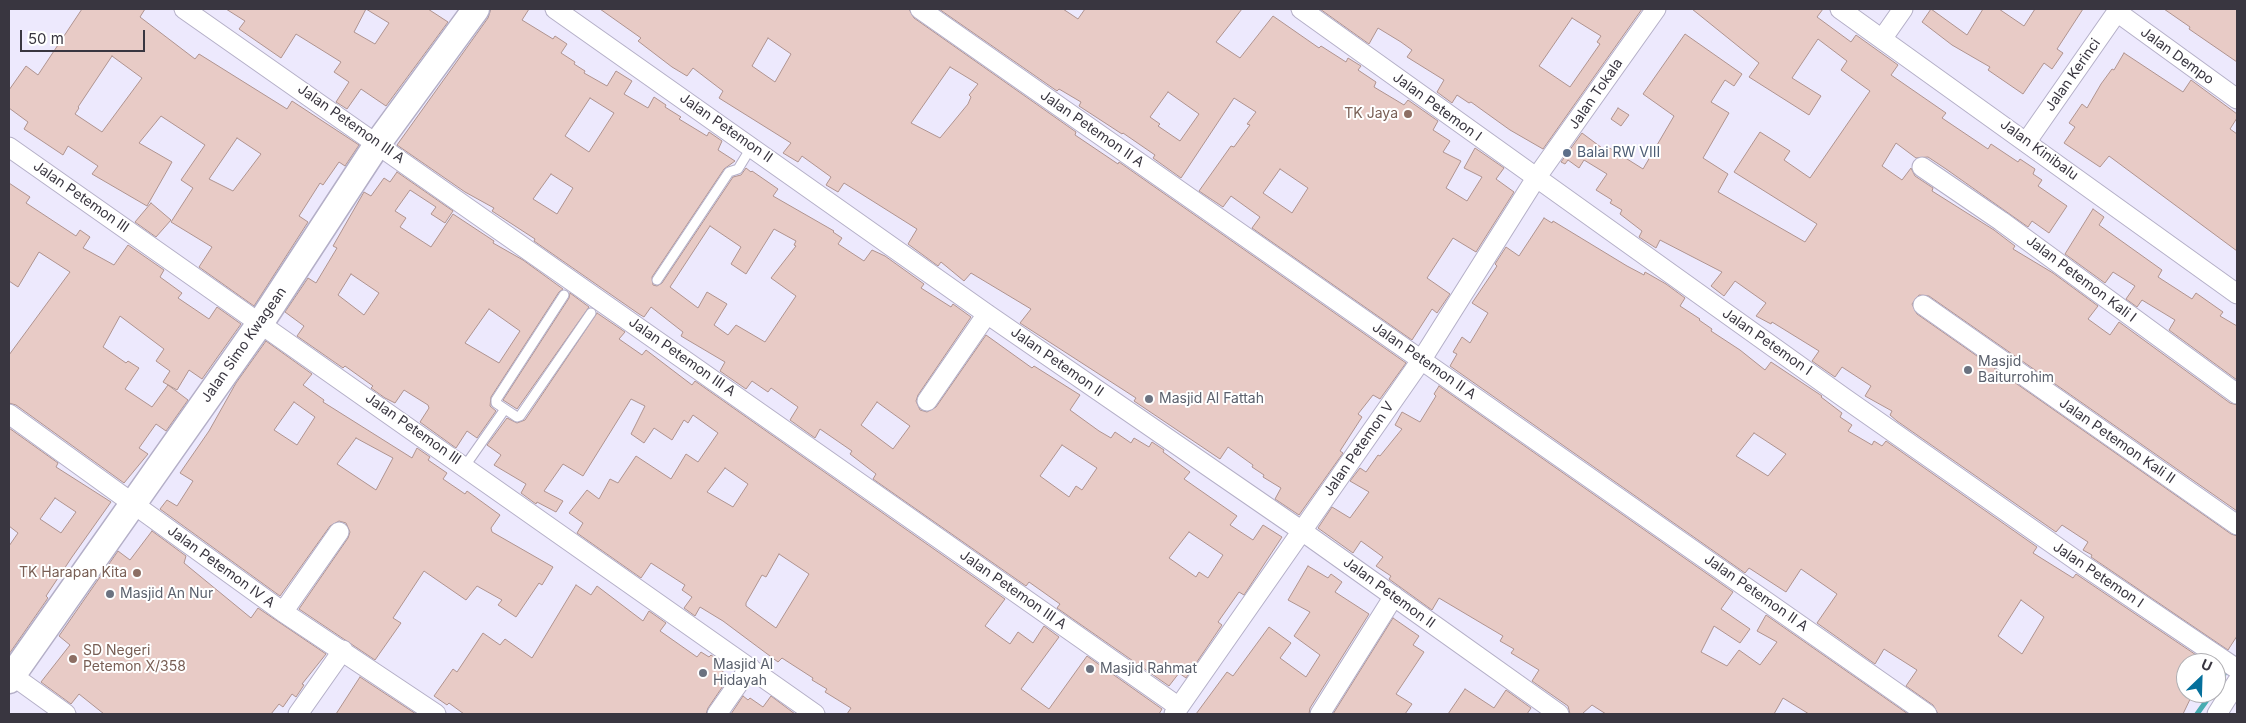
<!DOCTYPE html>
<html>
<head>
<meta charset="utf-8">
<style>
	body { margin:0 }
	#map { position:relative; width:2246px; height:723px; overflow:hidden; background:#ede9fd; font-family:Inter,sans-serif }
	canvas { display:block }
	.frame { position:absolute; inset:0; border:10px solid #393640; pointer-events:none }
	.north { position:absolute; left:2176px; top:653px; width:50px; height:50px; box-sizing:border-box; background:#fff; border:1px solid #b0afb3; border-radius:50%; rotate:24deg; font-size:14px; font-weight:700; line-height:20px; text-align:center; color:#393640 }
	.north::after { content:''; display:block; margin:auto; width:18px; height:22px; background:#05709c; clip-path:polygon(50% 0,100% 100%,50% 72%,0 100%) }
	.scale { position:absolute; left:20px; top:30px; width:125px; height:22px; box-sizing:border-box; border:2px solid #393640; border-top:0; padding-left:6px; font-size:15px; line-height:18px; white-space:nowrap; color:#393640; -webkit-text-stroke:4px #fff; paint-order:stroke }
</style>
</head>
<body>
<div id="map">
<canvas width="2246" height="723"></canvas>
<div class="frame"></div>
<div class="north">U</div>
<div class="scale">50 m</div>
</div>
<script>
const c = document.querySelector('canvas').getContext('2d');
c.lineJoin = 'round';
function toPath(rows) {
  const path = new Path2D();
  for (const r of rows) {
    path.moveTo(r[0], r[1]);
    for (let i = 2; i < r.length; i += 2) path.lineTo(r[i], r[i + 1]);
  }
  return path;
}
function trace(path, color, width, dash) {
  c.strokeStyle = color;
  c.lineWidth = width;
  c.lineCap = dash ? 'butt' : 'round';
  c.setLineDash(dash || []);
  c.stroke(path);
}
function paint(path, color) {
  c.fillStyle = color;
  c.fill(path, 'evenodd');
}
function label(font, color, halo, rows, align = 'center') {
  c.font = font + ' Inter,sans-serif';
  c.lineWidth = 4;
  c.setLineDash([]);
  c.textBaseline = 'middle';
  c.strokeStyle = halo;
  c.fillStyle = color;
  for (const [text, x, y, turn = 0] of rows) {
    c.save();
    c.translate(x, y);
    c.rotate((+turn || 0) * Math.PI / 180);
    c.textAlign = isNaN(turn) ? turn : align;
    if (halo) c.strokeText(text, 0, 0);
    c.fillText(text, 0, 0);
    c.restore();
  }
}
const stream = toPath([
	[2216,686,2228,668],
	[2197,714,2212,693]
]);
const building = toPath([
	[82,9,145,9,140,17,195,59,199,54,287,109,292,101,359,145,345,166,339,162,323,185,320,183,299,216,308,222,254,306,199,267,212,247,171,222,193,188,181,180,205,145,161,116,139,143,172,162,147,206,92,174,98,166,68,146,63,155,24,129,28,122,9,108,9,90,26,66,38,75,82,9],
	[112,56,142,78,102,132,75,114,79,108,78,107,112,56],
	[237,138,261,154,233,191,209,179,237,138],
	[226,9,428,9,448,22,386,106,361,89,347,109,336,102,349,82,334,72,341,62,296,34,281,58,239,29,245,21,226,9],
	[366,9,389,23,375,44,354,32,366,9],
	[491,9,529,9,522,20,553,39,555,36,567,44,561,53,575,62,574,64,585,71,584,73,607,86,616,71,632,81,624,94,648,108,654,97,666,105,665,107,681,117,679,119,707,136,709,132,722,141,718,150,735,161,724,169,652,277,653,285,657,286,662,283,733,177,741,175,746,168,751,172,752,171,778,189,773,196,834,231,833,232,842,238,838,244,864,261,872,250,885,256,924,284,921,288,951,307,953,304,971,317,918,395,916,401,920,410,927,412,936,407,986,335,1032,368,1034,366,1080,395,1070,410,1099,431,1111,438,1115,432,1131,443,1134,438,1149,447,1152,442,1164,450,1163,452,1190,472,1184,479,1237,516,1230,525,1253,540,1263,525,1282,537,1244,595,1239,592,1218,622,1222,625,1186,678,1179,673,1169,686,1057,608,1060,604,1029,582,1026,586,873,479,876,474,850,454,852,451,820,429,815,438,790,420,798,407,771,388,768,392,752,381,746,389,720,371,725,362,681,336,683,332,651,307,644,317,639,314,534,241,535,239,492,211,494,208,465,192,397,145,488,18,491,9],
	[590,98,614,113,589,152,565,136,590,98],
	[551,174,573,188,557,214,533,199,551,174],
	[710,226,741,247,731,264,746,274,774,229,796,241,794,245,796,246,771,278,796,296,765,342,736,325,728,335,714,325,727,304,707,292,698,308,670,287,710,226],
	[877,402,910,426,893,449,861,425,877,402],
	[1062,445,1097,468,1082,490,1076,486,1069,497,1040,476,1062,445],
	[1189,532,1223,555,1208,578,1199,572,1196,577,1169,558,1189,532],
	[600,9,909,9,914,18,1076,132,1075,135,1118,164,1119,162,1406,363,1380,399,1373,395,1358,414,1362,417,1340,451,1343,453,1299,515,1275,499,1281,488,1263,477,1264,475,1252,467,1253,465,1228,447,1220,459,1134,401,1136,398,1020,323,1031,309,971,273,964,281,941,262,938,266,908,244,917,229,844,183,838,192,826,185,831,177,802,156,798,162,783,153,791,143,719,98,723,91,693,68,687,76,672,67,638,41,641,38,600,9],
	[768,38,791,54,775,82,752,66,768,38],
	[950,67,978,84,969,95,971,97,968,104,940,138,911,123,950,67],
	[939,9,1063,9,1078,19,1085,9,1242,9,1216,42,1240,58,1273,16,1319,48,1321,46,1346,62,1348,58,1361,66,1358,70,1376,82,1374,87,1404,105,1408,100,1438,121,1433,130,1450,141,1443,152,1461,161,1446,188,1467,201,1482,177,1464,168,1475,148,1504,168,1496,179,1514,192,1476,252,1453,238,1427,278,1450,294,1437,313,1432,309,1412,340,1252,228,1260,217,1231,196,1223,207,1199,191,1231,146,1234,147,1250,125,1247,124,1256,112,1234,98,1181,178,1153,158,1155,155,1123,133,1122,134,1079,106,1081,102,1059,89,1057,91,939,9],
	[1168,92,1199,114,1180,141,1158,126,1160,124,1150,117,1168,92],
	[1280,169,1308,188,1292,213,1263,193,1280,169],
	[1320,9,1642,9,1543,149,1510,130,1471,102,1469,103,1457,95,1452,103,1437,92,1444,80,1407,57,1412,50,1401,42,1378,28,1369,44,1320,9],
	[1572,18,1601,36,1597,42,1600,44,1570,87,1539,66,1572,18],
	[1692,9,1823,9,1817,17,1851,42,1856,35,1898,65,1891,75,1946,113,1942,118,1988,149,1991,144,2018,162,2020,159,2035,169,2033,174,2042,180,2038,186,2067,206,2049,233,2032,221,2028,227,1946,169,1928,157,1916,158,1896,143,1882,166,1902,180,1911,168,1915,176,1933,188,1932,191,1994,230,2015,246,2013,249,2053,273,2098,306,2088,319,2110,335,2119,322,2230,403,2237,405,2237,511,1929,296,1919,295,1912,304,1917,314,2231,534,2237,536,2237,636,2228,650,2091,557,2092,555,2083,550,2088,542,2062,525,2056,532,1897,421,1890,415,1892,411,1865,396,1871,386,1842,367,1835,377,1812,361,1819,351,1772,322,1771,324,1756,316,1766,303,1735,281,1724,296,1711,286,1722,272,1660,240,1656,248,1639,237,1642,231,1620,214,1622,210,1610,203,1612,200,1596,190,1607,174,1584,160,1579,168,1568,160,1565,164,1561,162,1582,133,1606,151,1608,147,1643,169,1674,116,1643,94,1685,34,1742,74,1734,86,1725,80,1711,102,1729,113,1703,158,1728,174,1718,192,1805,242,1817,224,1734,172,1760,132,1790,151,1784,160,1810,178,1870,91,1841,70,1847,61,1818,39,1792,78,1821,96,1809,115,1749,77,1759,63,1692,9],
	[1931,9,1967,35,1983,9,1999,9,2024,26,2035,9,2083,9,2057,49,2063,53,2052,69,2044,63,2023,94,1988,70,1990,67,1952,45,1922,22,1931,9],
	[2164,9,2237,9,2237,62,2189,29,2190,27,2164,9],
	[2124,53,2183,92,2191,80,2237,114,2237,118,2230,129,2237,134,2237,251,2109,156,2100,167,2064,143,2075,127,2069,123,2082,104,2087,108,2101,84,2112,69,2114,70,2124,53],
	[1618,108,1629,115,1621,126,1611,119,1618,108],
	[397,172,453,211,445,223,431,214,436,207,410,190,395,211,406,218,400,227,431,247,453,214,494,241,493,243,523,260,563,289,559,292,491,397,490,406,496,411,477,438,467,431,456,448,420,422,429,408,428,405,404,390,395,403,385,398,371,388,373,386,345,366,343,368,297,336,304,326,285,312,308,278,316,283,337,248,333,246,364,192,371,196,384,178,390,182,397,172],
	[351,274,379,293,364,315,338,295,351,274],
	[489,309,520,331,499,363,465,343,489,309],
	[9,183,30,197,26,203,76,236,80,230,90,237,83,248,114,265,128,245,164,270,160,277,182,293,178,298,209,319,217,307,241,324,202,379,189,370,177,390,163,382,170,371,156,361,164,349,120,316,103,347,126,363,128,361,139,368,125,389,152,407,168,385,188,400,166,431,156,424,139,448,148,454,124,483,16,405,9,403,9,355,70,272,39,252,18,287,9,281,9,183],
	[151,203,171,220,156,237,135,222,151,203],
	[2093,209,2104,217,2099,225,2162,270,2158,277,2192,299,2196,293,2223,312,2220,316,2237,326,2237,380,2169,330,2175,320,2142,300,2137,307,2126,299,2135,286,2113,272,2105,283,2065,254,2093,209],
	[1544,218,1552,223,1553,221,1627,266,1644,275,1645,272,1666,284,1685,298,1680,306,1700,319,1699,320,1712,329,1711,331,1740,350,1765,370,1771,362,1822,396,1821,397,1842,413,1840,417,1852,425,1848,431,1872,445,1874,441,1882,446,1886,441,2037,547,2033,553,2073,578,2076,574,2208,663,2186,663,2186,693,2193,693,2183,714,1938,714,1933,705,1906,686,1917,670,1884,649,1875,664,1817,623,1837,594,1801,569,1786,592,1749,568,1745,573,1450,366,1457,354,1453,352,1462,337,1470,343,1488,313,1472,303,1497,266,1495,264,1506,247,1519,256,1544,218],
	[1754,433,1786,454,1768,476,1736,456,1754,433],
	[2021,600,2044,617,2022,654,1998,636,2021,600],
	[570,293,589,307,517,409,503,400,569,298,570,293],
	[597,313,625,332,619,339,642,355,646,350,692,385,695,381,1005,599,985,626,1010,644,1018,632,1033,643,1044,626,1059,637,1021,689,1049,709,1087,656,1162,709,1159,714,847,714,851,708,825,692,827,689,812,680,813,678,782,658,778,662,723,621,700,607,695,616,684,608,692,597,682,590,685,585,651,563,641,578,577,533,583,523,569,513,587,490,599,499,610,479,618,483,636,456,671,479,686,454,698,462,718,433,693,415,688,423,684,420,672,440,654,428,644,443,631,434,645,406,631,399,583,476,563,464,544,491,563,501,556,512,537,502,536,504,521,493,526,484,494,465,501,455,487,445,507,418,517,423,525,420,597,313],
	[725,468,748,484,733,507,707,492,725,468],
	[779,554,809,574,776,628,746,606,746,603,762,575,766,577,779,554],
	[266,341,312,374,303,385,324,400,323,402,412,458,417,448,430,457,428,460,447,473,443,479,465,494,467,491,500,515,491,528,492,532,553,567,542,585,539,583,516,617,498,605,502,600,477,586,466,600,424,571,393,618,401,623,375,660,299,609,348,538,350,532,346,523,339,521,330,526,280,596,160,509,167,500,177,506,193,481,180,473,209,431,236,383,266,341],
	[294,402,315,417,297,445,274,430,294,402],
	[356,438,393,458,376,490,337,464,356,438],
	[1439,386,1733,592,1721,609,1750,629,1740,643,1714,626,1701,652,1727,666,1739,650,1760,665,1777,642,1757,631,1766,615,1908,714,1809,714,1783,698,1774,714,1606,714,1592,705,1582,714,1570,714,1568,706,1532,681,1539,670,1511,653,1514,649,1500,641,1503,636,1439,598,1432,610,1389,579,1391,576,1376,566,1383,557,1361,541,1353,553,1318,528,1332,507,1350,518,1369,492,1350,481,1360,468,1366,472,1378,455,1380,456,1402,429,1395,425,1402,412,1420,422,1436,396,1434,394,1439,386],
	[9,428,58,463,56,467,111,502,72,557,46,596,48,598,9,654,9,546,18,533,9,526,9,428],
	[55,498,76,512,61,533,40,519,55,498],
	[152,531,186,556,184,563,251,618,258,608,326,654,302,684,304,685,296,697,292,694,283,707,279,704,271,714,104,714,79,694,71,704,41,682,70,645,59,636,118,551,130,560,152,531],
	[1308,566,1328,578,1331,574,1342,582,1335,592,1369,614,1310,708,1309,714,1196,714,1227,672,1233,676,1269,627,1291,643,1280,658,1306,677,1320,655,1294,636,1310,612,1288,600,1308,566],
	[576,585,591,595,597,586,643,621,649,611,666,623,660,631,697,657,701,652,709,657,711,655,727,666,718,678,725,683,708,708,706,714,464,714,449,703,447,705,434,696,453,669,457,672,483,633,500,645,505,639,532,658,576,585],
	[1393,618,1419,636,1413,645,1424,652,1396,694,1412,704,1405,714,1333,714,1393,618],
	[360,677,416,714,336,714,360,677],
	[1465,689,1494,708,1506,690,1531,708,1527,714,1448,714,1465,689],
	[743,696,748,700,750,698,763,707,771,696,795,714,731,714,743,696]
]);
const lane = toPath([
	[657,280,729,172,738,169,752,146],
	[564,295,496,400,496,403,517,417,520,416,591,313],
	[465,466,505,409]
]);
const street = toPath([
	[184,9,1179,707],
	[555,9,987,314,1302,531,1559,714],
	[920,9,1927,714],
	[1301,9,1843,397,2080,563,2237,669],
	[1840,9,2237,294],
	[2117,12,2237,99],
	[1882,39,1903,9],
	[2027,141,2119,9],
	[9,147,815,714],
	[1922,167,2001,221,2237,394],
	[1923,305,2237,525],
	[927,401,987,314],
	[9,414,283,612,436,714],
	[283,612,339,532],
	[9,673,66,714],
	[298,714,343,650],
	[717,714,750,667],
	[1174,714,1422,359,1536,178,1656,9],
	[1320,714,1394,596],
	[2217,714,2237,682]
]);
const secondary = toPath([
	[9,680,261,322,378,143,476,9]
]);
const markers = [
	[1408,114,5,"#8d6e63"],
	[1567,153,5,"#5c6f8a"],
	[1968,370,5,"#6b7280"],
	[1149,399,5,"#6b7280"],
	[137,573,5,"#8d6e63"],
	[110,594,5,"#6b7280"],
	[73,659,5,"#8d6e63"],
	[1090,669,5,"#6b7280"],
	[703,673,5,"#6b7280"]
];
const streetNames = [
	["Jalan Dempo",2177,56,36],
	["Jalan Kerinci",2073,75,-55],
	["Jalan Tokala",1596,94,-55],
	["Jalan Petemon I",1437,107,36],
	["Jalan Petemon III A",351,124,35],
	["Jalan Petemon II",726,128,35],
	["Jalan Petemon II A",1092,129,35],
	["Jalan Kinibalu",2039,150,36],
	["Jalan Petemon III",81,197,35],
	["Jalan Petemon Kali I",2081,279,37],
	["Jalan Petemon I",1767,342,35],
	["Jalan Simo Kwagean",244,345,-55],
	["Jalan Petemon III A",682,357,35],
	["Jalan Petemon II A",1424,361,35],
	["Jalan Petemon II",1057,362,35],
	["Jalan Petemon III",413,429,35],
	["Jalan Petemon Kali II",2117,441,35],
	["Jalan Petemon V",1359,449,-55],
	["Jalan Petemon IV A",221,567,36],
	["Jalan Petemon I",2098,575,34],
	["Jalan Petemon III A",1013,590,35],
	["Jalan Petemon II",1389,593,36],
	["Jalan Petemon II A",1756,593,35]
];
const educationNames = [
	["TK Jaya",1398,114],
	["TK Harapan Kita",127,573],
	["SD Negeri",83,651,"left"],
	["Petemon X/358",83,667,"left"]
];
const serviceNames = [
	["Balai RW VIII",1577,153]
];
const worshipNames = [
	["Masjid",1978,362],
	["Baiturrohim",1978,378],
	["Masjid Al Fattah",1159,399],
	["Masjid An Nur",120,594],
	["Masjid Al",713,665],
	["Hidayah",713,681],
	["Masjid Rahmat",1100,669]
];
trace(stream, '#48acb1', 5);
paint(building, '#e8cbc6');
trace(building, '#af938f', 1);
trace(lane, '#b4afc7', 11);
trace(street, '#b4afc7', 21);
trace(secondary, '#b4afc7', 29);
trace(lane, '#fff', 9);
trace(street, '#fff', 19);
trace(secondary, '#fff', 26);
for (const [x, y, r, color] of markers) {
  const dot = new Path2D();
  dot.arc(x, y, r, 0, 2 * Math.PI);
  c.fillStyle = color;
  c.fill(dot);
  trace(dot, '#fff', 2);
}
label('14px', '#393640', '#fff', streetNames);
label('14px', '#785e54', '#fff', educationNames, 'right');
label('14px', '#4e5e75', '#fff', serviceNames, 'left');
label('14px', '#5b616d', '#fff', worshipNames, 'left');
</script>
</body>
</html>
